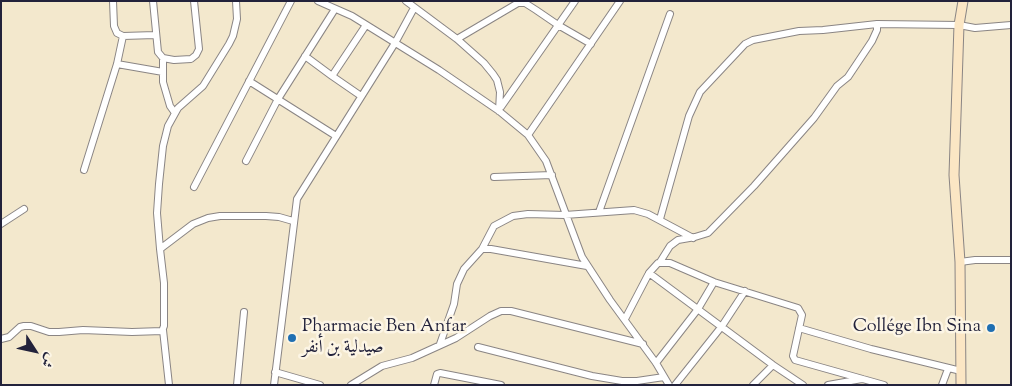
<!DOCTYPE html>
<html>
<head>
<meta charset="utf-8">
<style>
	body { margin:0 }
	#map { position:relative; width:1012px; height:386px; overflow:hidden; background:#f3e8cd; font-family:"Sorts Mill Goudy",Amiri,serif }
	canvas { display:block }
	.frame { position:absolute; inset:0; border:2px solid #22223b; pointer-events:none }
	.north { position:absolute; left:10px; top:326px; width:50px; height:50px; -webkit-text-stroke:4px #fcf5e5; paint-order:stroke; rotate:125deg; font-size:14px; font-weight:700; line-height:20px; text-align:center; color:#22223b }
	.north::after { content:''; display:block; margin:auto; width:18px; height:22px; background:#22223b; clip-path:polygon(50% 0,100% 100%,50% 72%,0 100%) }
</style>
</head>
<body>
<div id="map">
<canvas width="1012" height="386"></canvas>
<div class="frame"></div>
<div class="north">ش</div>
</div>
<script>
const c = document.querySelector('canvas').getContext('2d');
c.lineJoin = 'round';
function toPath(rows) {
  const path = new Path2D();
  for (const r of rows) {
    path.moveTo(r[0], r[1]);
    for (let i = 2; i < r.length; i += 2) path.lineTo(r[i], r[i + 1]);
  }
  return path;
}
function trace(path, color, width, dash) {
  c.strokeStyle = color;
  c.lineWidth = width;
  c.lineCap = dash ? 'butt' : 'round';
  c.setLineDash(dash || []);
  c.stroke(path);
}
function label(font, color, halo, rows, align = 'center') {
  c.font = font + ' "Sorts Mill Goudy",Amiri,serif';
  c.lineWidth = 5;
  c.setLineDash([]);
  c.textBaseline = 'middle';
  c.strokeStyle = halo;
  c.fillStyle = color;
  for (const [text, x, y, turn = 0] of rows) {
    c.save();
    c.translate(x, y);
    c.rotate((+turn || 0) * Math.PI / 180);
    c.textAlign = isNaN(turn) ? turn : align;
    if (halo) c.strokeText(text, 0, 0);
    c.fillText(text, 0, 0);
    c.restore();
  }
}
const street = toPath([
	[113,1,114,26,117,33,123,36,155,35],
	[153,1,158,52,163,58,174,60,191,59,196,55,199,49,194,1],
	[318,1,352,16,439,70,499,111,528,135,546,161,582,257,610,300,656,363,669,385],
	[406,1,457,39,484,63,493,74,497,80,500,92,499,111],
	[457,39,518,3,525,3,536,10,558,25,591,44],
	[305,56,332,76],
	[163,58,163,82,170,106,175,113],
	[117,64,163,72],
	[249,81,336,136],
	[361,96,332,76,366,25],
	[501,107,575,1],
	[528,135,620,1],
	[246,161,278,99,335,9],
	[84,170,117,64,123,36],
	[494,177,552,175],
	[194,187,291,1],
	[599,212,670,14],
	[660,219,689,116,700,92,745,44,753,40,799,31,823,30,877,24,959,25,975,28,1011,25],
	[1,224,24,209],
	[160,249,157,213,159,184,163,146,168,126,178,108,203,86,229,44,233,36,237,19,236,1],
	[482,249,494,226,513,216,528,214,565,215,634,210,648,214,693,238],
	[660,262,670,246,678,240,695,237,708,233,754,186,814,118,837,86,848,77,872,41,877,30,877,24],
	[960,262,975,260,1011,260],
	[649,273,658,263,670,263,714,282,798,308,802,315,793,356,795,360,884,385],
	[625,319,649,273,773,365,803,385],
	[799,328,871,349,961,371],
	[163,330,169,385],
	[1,339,9,337,20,327,24,326,31,326,49,332,59,332,83,330,132,332,162,331,164,326,164,283,160,249,193,224,208,218,220,216,266,216,279,217,293,221],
	[440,344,454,304,457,284,464,269,482,249,491,249,587,266],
	[478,347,592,376,622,381,637,381,664,377],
	[656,363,698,309,714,282],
	[275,372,320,385],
	[237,385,244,312],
	[274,385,297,199,395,43,414,8],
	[351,385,382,366,412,358,456,338,490,316,501,311,511,311,643,344],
	[434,385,437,374,440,373,501,385],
	[675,385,722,326,745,291],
	[753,385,773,365],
	[828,385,862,379],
	[942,385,948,369]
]);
const secondary = toPath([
	[961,385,960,262,954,175,959,25,963,1]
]);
const markers = [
	[991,328,5,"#1f6fb2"],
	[292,338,5,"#1f6fb2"]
];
const poiNames = [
	["Pharmacie Ben Anfar",302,328],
	["صيدلية بن أنفر",302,349],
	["Collége Ibn Sina",981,328,"right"]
];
trace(street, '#8a8584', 8);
trace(secondary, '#8a8584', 11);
trace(street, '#fff', 6);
trace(secondary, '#fbe6c4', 9);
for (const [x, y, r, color] of markers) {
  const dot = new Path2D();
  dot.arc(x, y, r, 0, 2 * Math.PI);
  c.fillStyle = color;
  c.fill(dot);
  trace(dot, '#fcf5e5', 2);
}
label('18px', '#22223b', '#fcf5e5', poiNames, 'left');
</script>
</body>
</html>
